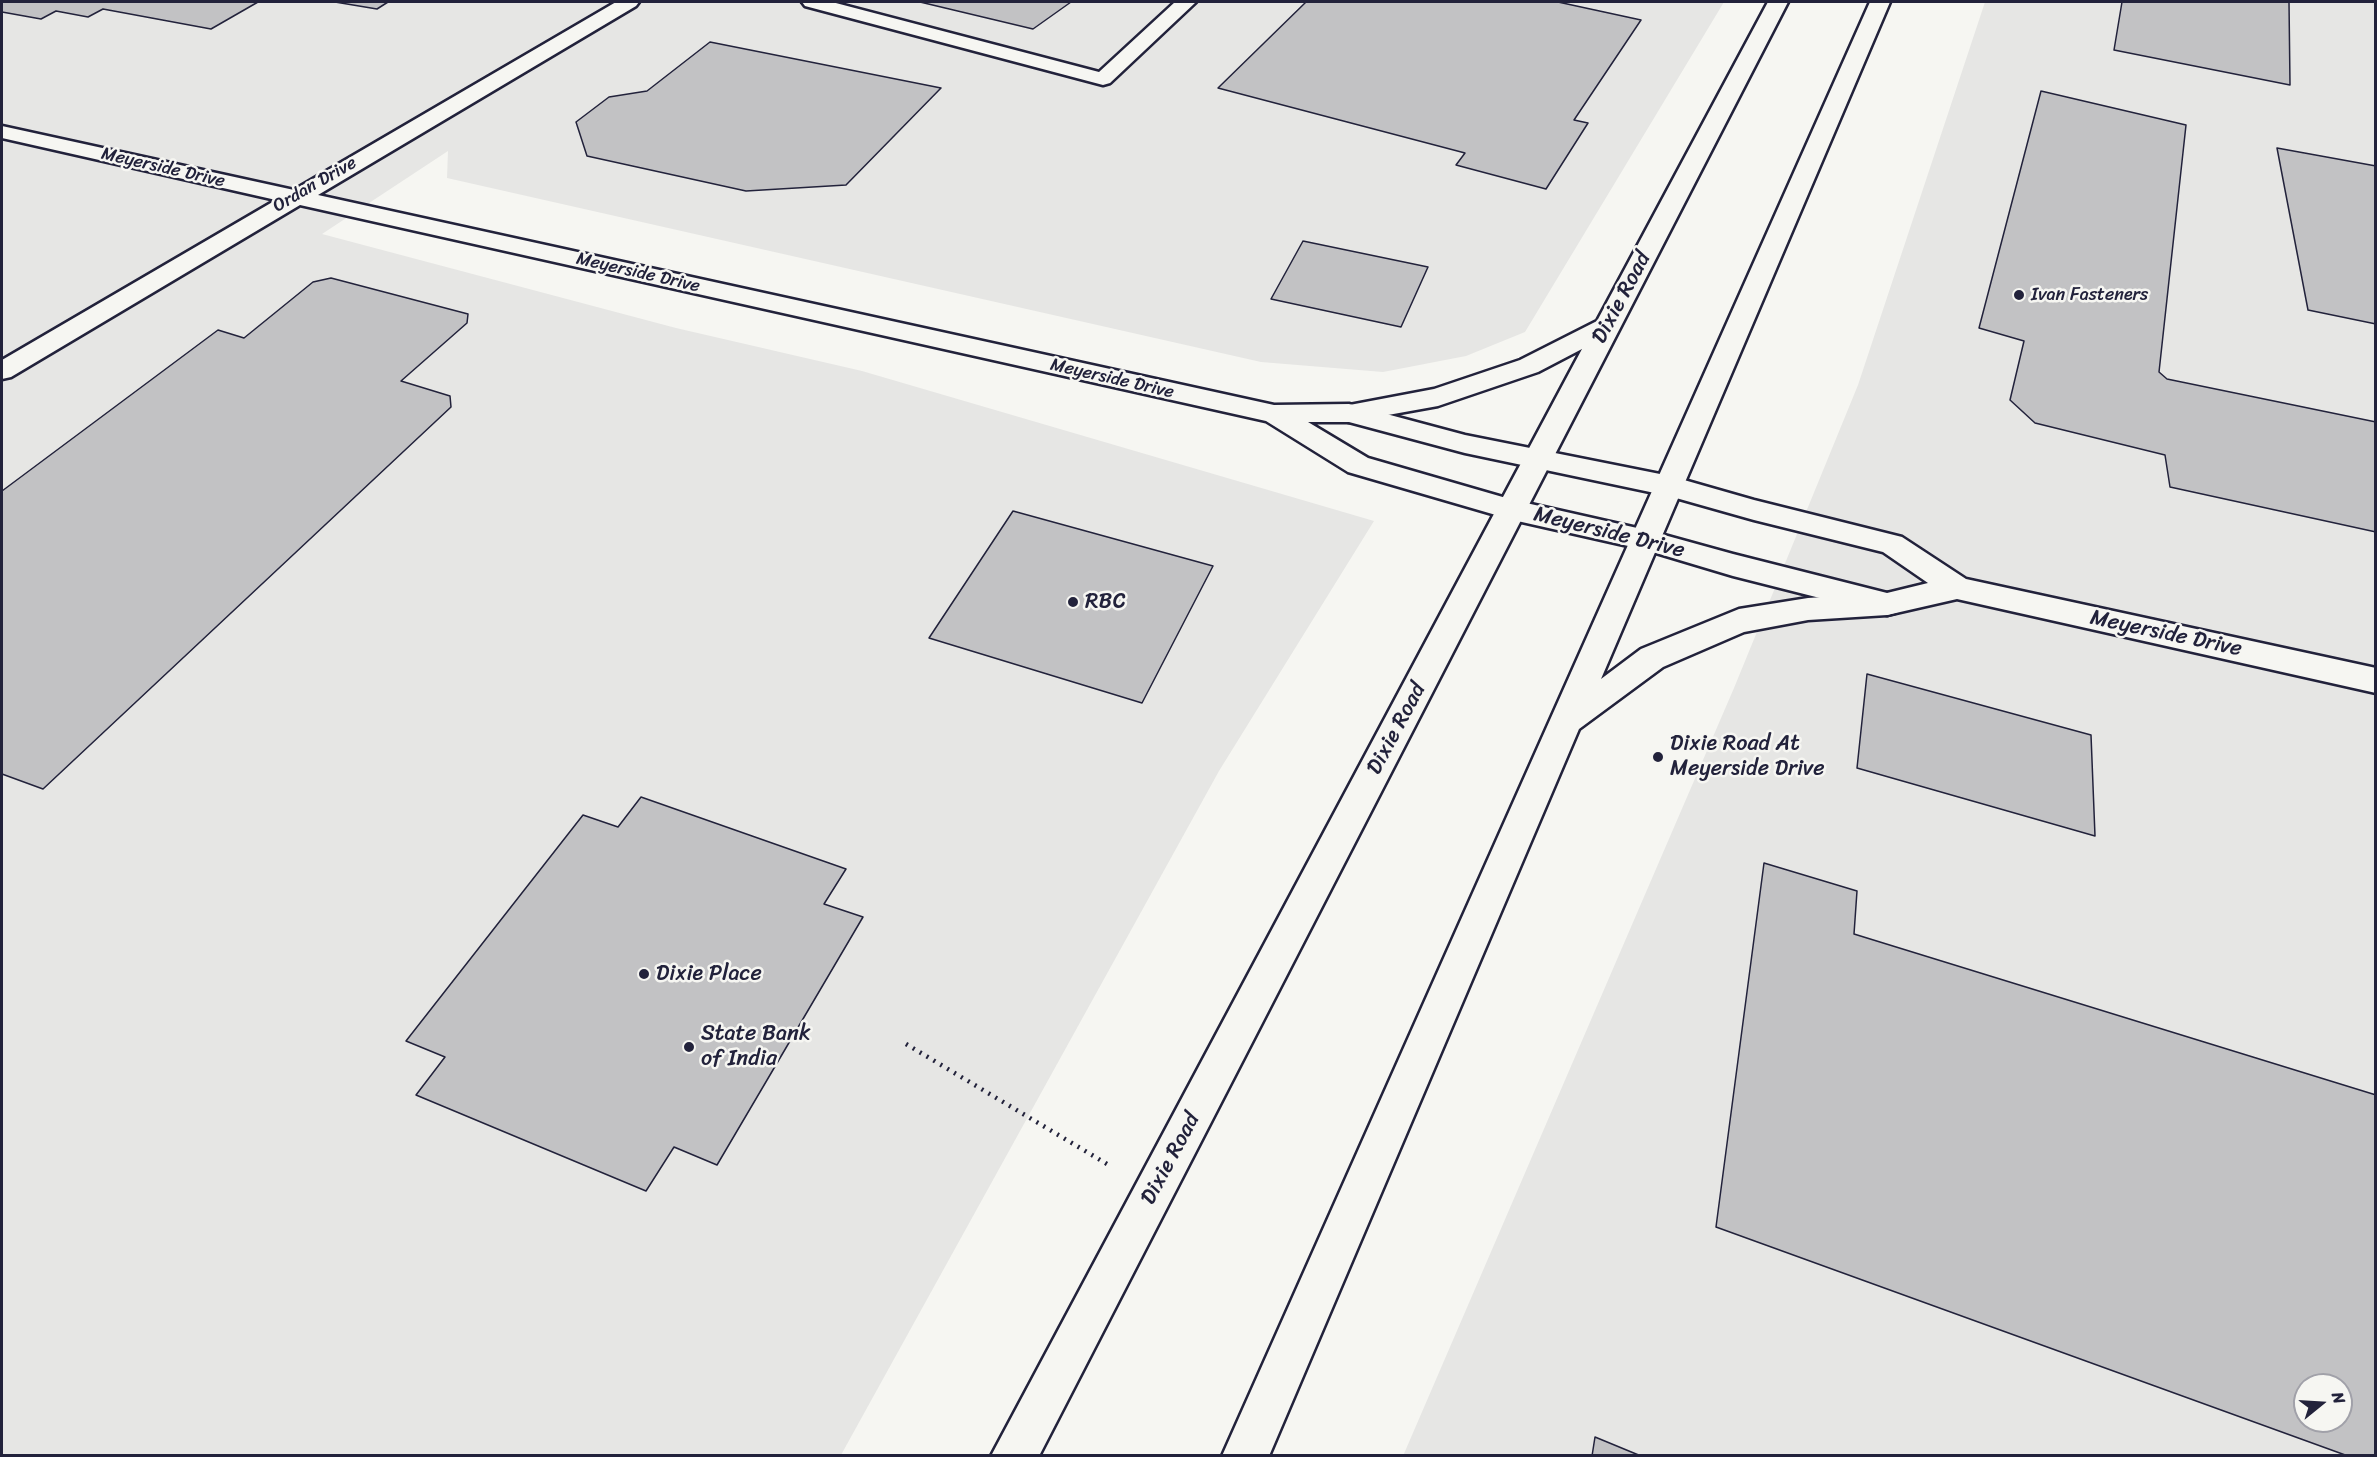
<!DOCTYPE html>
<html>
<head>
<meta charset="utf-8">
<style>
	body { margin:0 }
	#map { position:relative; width:2377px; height:1457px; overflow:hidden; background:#f6f6f2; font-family:Sriracha,sans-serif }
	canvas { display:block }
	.frame { position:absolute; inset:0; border:3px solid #22223b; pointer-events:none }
	.north { position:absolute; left:2293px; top:1373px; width:60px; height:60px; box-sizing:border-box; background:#f6f6f2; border:2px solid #a1a1a9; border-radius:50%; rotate:72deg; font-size:16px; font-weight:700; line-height:24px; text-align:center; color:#22223b }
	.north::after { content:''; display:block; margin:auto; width:21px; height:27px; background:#22223b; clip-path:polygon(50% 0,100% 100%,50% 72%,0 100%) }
</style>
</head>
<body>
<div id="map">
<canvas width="2377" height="1457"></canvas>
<div class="frame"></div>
<div class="north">N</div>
</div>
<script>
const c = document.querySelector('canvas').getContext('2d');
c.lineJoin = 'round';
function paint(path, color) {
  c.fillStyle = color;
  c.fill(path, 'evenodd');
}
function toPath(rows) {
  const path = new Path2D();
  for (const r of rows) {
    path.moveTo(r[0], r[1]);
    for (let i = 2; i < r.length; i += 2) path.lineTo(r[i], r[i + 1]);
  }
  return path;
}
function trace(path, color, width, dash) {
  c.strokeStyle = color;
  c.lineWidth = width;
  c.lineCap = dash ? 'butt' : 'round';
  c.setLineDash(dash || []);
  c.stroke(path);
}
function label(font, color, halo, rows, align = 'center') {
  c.font = font + ' Sriracha,sans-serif';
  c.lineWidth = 5;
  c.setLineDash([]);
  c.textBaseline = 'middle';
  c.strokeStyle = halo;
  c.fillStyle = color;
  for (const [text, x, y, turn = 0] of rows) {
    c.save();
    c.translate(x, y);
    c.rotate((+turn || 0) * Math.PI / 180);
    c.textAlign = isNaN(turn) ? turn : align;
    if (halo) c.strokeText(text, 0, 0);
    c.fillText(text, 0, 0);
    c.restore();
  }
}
const built = toPath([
	[2,2,1724,2,1525,332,1466,356,1383,372,1261,362,447,178,448,151,322,234,676,328,862,371,1374,521,1219,771,841,1455,2,1456],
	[1985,2,2375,2,2375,1455,1403,1456,1734,688,1858,385],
	[2305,1385,2341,1385,2341,1421,2305,1421]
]);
const building = toPath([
	[2,2,258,2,211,29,103,9,88,17,56,11,41,19,2,12,2,2],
	[335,2,388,2,377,9,335,2],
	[920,2,1071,2,1033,29,920,2],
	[1306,2,1558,2,1641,20,1574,120,1588,123,1546,189,1456,165,1465,153,1218,88,1306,2],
	[2122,2,2289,2,2290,85,2114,50,2122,2],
	[710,42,941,88,846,185,746,191,587,156,576,122,609,97,647,91,710,42],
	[2041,91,2186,125,2159,372,2167,379,2376,422,2376,532,2170,487,2165,455,2035,423,2010,400,2024,341,1979,328,2041,91],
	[2277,148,2376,166,2376,324,2308,310,2277,148],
	[1303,241,1428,267,1401,327,1271,299,1303,241],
	[331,278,468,314,467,323,401,381,450,396,451,407,43,789,2,774,2,491,218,330,244,338,313,282,331,278],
	[1013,511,1213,566,1142,703,929,638,1013,511],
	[1867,674,2091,735,2095,836,1857,768,1867,674],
	[641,797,846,869,824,904,863,917,717,1165,674,1147,646,1191,416,1095,445,1057,406,1041,583,815,618,827,641,797],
	[1764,863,1857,891,1854,934,2376,1095,2376,1456,2348,1456,1716,1227,1764,863],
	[2305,1385,2341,1385,2341,1421,2305,1421,2305,1385],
	[1595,1437,1641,1456,1592,1456,1595,1437]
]);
const path = toPath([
	[906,1044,1112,1167]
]);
const minor = toPath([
	[616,2,639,2,636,6,318,195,1274,405,1349,404,1465,435,1670,476,1754,500,1902,537,1966,579,2376,668,2376,693,1957,599,1887,615,1733,576,1646,550,1513,520,1348,472,1266,421,300,205,11,377,2,379,2,360,276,200,2,138,2,126,294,190,616,2],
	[1308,422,1349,422,1465,453,1669,496,1754,520,1883,552,1928,583,1887,593,1733,554,1646,530,1513,500,1368,458,1308,422],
	[802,2,832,2,1099,72,1175,2,1196,2,1110,83,1103,85,805,6,802,2]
]);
const major = toPath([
	[1768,2,1788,2,1039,1456,991,1456,1582,349,1538,372,1438,406,1349,422,1339,419,1336,413,1339,407,1434,389,1520,360,1597,321,1768,2],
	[1870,2,1890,2,1601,679,1641,649,1739,609,1808,598,1887,593,1898,596,1902,604,1898,612,1887,615,1808,620,1744,632,1663,667,1579,729,1269,1456,1222,1456,1870,2]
]);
const markers = [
	[2019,295,6,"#22223b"],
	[1073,602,6,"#22223b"],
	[1658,757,6,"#22223b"],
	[644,974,6,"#22223b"],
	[689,1047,6,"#22223b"]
];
const farStreetnames = [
	["Meyerside Drive",163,168,13],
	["Ordan Drive",315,185,-30],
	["Meyerside Drive",638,273,13],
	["Meyerside Drive",1112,379,13]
];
const farPoinames = [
	["Ivan Fasteners",2031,295]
];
const streetNames = [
	["Dixie Road",1622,298,-62],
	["Meyerside Drive",1609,533,14],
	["Meyerside Drive",2166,634,12],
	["Dixie Road",1397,729,-62],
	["Dixie Road",1171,1159,-62]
];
const poiNames = [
	["RBC",1085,602],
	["Dixie Road At",1670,744],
	["Meyerside Drive",1670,769],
	["Dixie Place",656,974],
	["State Bank",701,1034],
	["of India",701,1059]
];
paint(built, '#e6e6e4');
paint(building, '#c2c2c4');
trace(building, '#22223b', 1.5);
trace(minor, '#22223b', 5);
trace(major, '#22223b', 5);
trace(path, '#22223b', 4.5, [2, 6]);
paint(minor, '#f6f6f2');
paint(major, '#f6f6f2');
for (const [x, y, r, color] of markers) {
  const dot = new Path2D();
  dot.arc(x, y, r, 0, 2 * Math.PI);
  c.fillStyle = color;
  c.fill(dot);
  trace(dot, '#f6f6f2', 2);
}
label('18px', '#22223b', '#f6f6f2', farStreetnames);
label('18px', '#22223b', '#f6f6f2', farPoinames, 'left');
label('22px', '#22223b', '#f6f6f2', streetNames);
label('22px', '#22223b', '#f6f6f2', poiNames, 'left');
</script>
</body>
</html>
